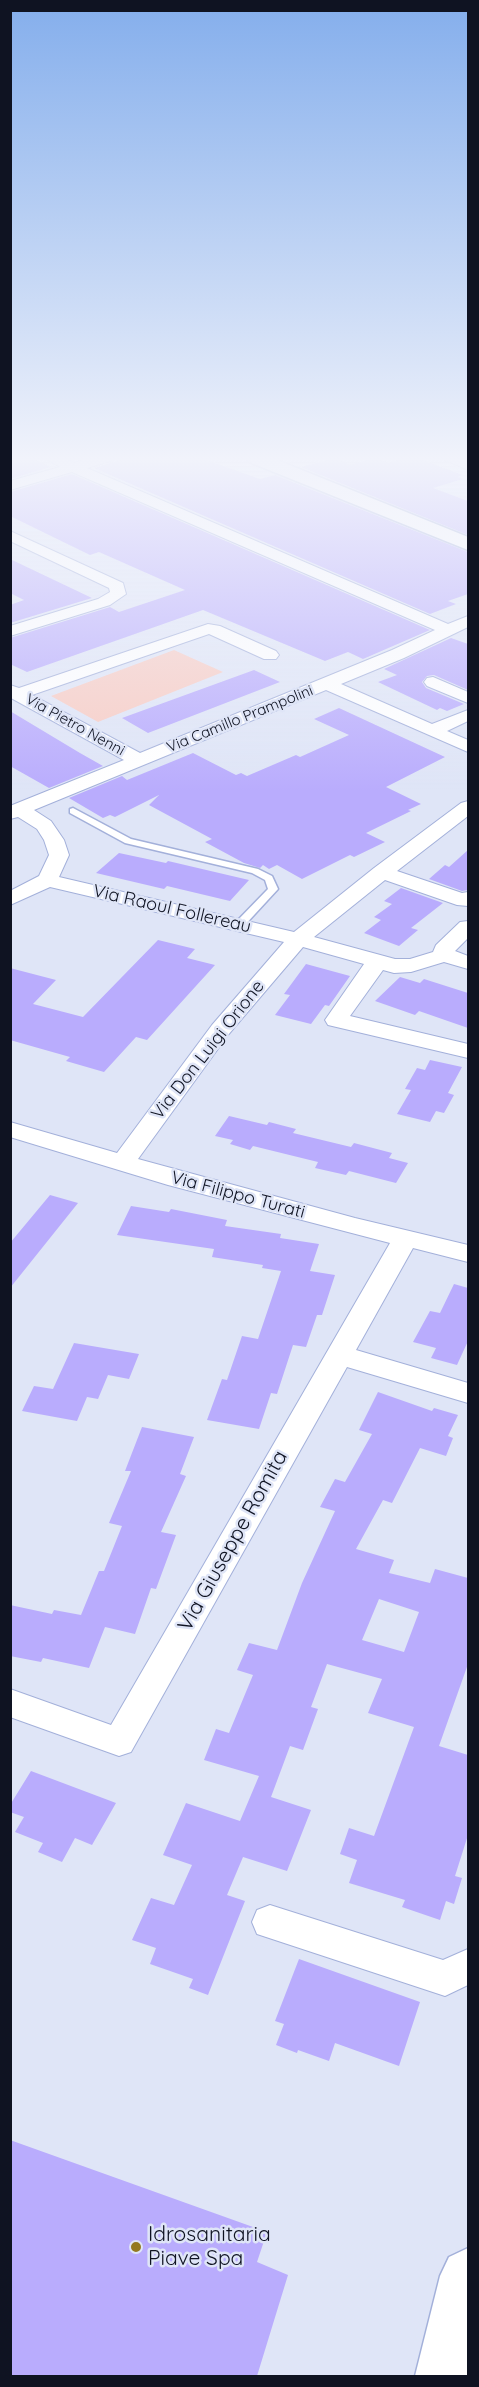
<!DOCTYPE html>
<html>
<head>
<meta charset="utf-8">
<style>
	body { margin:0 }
	#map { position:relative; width:479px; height:2387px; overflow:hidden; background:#dfe5f7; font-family:Quicksand,sans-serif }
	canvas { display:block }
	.frame { position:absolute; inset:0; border:12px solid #0f1322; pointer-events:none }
</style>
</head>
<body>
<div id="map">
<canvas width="479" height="2387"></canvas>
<div class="frame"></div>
</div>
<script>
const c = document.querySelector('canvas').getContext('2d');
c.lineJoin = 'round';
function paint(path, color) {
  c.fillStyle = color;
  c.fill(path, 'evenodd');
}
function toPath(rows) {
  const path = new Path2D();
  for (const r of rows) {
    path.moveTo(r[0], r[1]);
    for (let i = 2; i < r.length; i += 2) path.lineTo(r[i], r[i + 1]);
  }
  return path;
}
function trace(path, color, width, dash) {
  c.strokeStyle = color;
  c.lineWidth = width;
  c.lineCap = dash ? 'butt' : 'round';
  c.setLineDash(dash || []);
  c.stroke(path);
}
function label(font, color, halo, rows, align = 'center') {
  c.font = font + ' Quicksand,sans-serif';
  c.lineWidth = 5;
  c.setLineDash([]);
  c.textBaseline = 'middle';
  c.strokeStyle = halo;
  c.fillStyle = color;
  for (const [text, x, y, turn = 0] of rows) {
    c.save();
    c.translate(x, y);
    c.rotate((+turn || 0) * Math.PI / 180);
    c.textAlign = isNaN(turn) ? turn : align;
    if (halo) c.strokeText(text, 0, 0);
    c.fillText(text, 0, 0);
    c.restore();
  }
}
const green = toPath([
	[174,650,223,672,98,722,51,696]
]);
const building = toPath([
	[21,458,32,458,51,467,10,479,10,461],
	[128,458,201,458,260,479,275,475,468,552,468,594,448,601,456,604,430,614,94,468],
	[334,458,350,465,374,458,389,463,404,458,417,458,463,475,458,477,463,479,433,488,468,501,468,535,301,467],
	[72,474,430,630,363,659,348,652,325,661,203,610,27,672,10,664,10,638,110,607,119,612,185,590,99,552,90,555,10,516,10,492],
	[10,559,92,598,10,623,10,605,24,600,10,593],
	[451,638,468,644,468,690,434,675,427,676,422,682,426,688,464,704,447,711,440,708,437,710,378,682,397,675,384,669],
	[254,670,280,682,148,733,122,718],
	[339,708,445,757,386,787,421,804,408,810,411,811,366,833,385,842,354,857,350,855,302,879,277,865,269,869,263,865,260,868,244,863,205,842,212,839,149,805,159,795,115,817,110,815,103,818,69,798,122,776,127,780,193,753,236,775,241,773,247,776,296,755,300,757,349,735,314,719],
	[10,711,80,753,103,766,49,788,10,766],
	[468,850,468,890,462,891,429,879,445,865,449,867],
	[119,853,166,863,168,861,249,880,230,901,167,886,164,889,96,873],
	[401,888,443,903,411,928,418,930,399,946,364,933,381,920,374,917,392,904,384,901],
	[158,940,195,949,187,958,215,965,147,1040,136,1037,104,1072,66,1061,70,1057,10,1040,10,968,56,980,33,1004,83,1017],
	[306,964,350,976,329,1006,325,1005,311,1024,275,1015,290,995,284,994],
	[400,977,420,983,424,979,468,993,468,1028,419,1011,415,1015,375,1001],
	[430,1060,462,1067,448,1093,454,1095,444,1113,436,1111,430,1122,397,1114,411,1090,405,1089,417,1068,425,1070],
	[229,1116,267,1125,269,1122,296,1129,293,1133,351,1147,354,1143,392,1153,389,1158,408,1163,396,1183,349,1171,346,1175,315,1168,318,1162,253,1146,250,1150,230,1144,233,1140,215,1136],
	[50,1195,78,1203,10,1288,10,1243],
	[131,1206,169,1212,171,1209,227,1220,225,1226,281,1234,280,1238,319,1244,310,1271,335,1275,322,1315,317,1315,306,1347,293,1345,277,1394,271,1393,259,1429,207,1420,222,1379,227,1380,242,1336,258,1339,281,1271,262,1268,263,1265,212,1257,214,1249,117,1235],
	[454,1284,468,1288,468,1341,457,1365,431,1358,436,1348,413,1342,430,1311,440,1313],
	[74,1343,139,1354,129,1379,108,1375,98,1399,87,1397,77,1421,22,1411,34,1386,53,1389],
	[378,1392,432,1411,434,1408,458,1415,448,1436,453,1438,446,1456,420,1448,392,1503,383,1500,356,1549,394,1560,389,1573,430,1583,435,1569,468,1578,468,1664,439,1746,468,1755,468,1835,455,1876,462,1878,454,1904,446,1901,440,1920,402,1907,405,1900,349,1883,357,1860,340,1854,349,1828,374,1836,414,1727,368,1713,382,1679,327,1664,311,1707,318,1709,303,1750,290,1746,271,1797,311,1810,287,1871,243,1857,227,1895,245,1901,208,1995,189,1988,193,1979,150,1964,156,1948,132,1940,151,1898,174,1905,192,1865,163,1855,186,1803,240,1821,259,1776,204,1760,216,1729,229,1733,253,1675,237,1670,249,1643,277,1650,302,1583,335,1511,320,1507,335,1479,345,1482,372,1434,359,1430],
	[379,1599,419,1612,404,1652,362,1640],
	[142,1427,194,1437,180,1474,186,1476,161,1532,176,1535,156,1589,151,1588,135,1634,105,1627,89,1668,43,1658,41,1662,10,1656,10,1605,52,1614,54,1610,81,1615,99,1571,104,1571,122,1526,109,1523,131,1471,125,1471],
	[31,1771,116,1803,92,1845,75,1838,62,1862,38,1852,43,1843,15,1832,24,1817,10,1812,10,1805],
	[299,1959,420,2002,399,2066,335,2043,329,2061,298,2050,297,2053,276,2045,284,2024,275,2021],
	[10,2140,267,2232,257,2262,288,2275,257,2376,10,2376]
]);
const lane = toPath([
	[73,808,131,839,258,869,272,876,278,889,243,927,235,927,235,923,268,889,265,880,252,873,125,843,70,813,70,809,73,808]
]);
const street = toPath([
	[45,458,64,458,74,463,89,458,112,458,110,461,87,468,448,624,468,616,468,627,404,658,341,684,432,724,468,710,468,721,447,731,468,740,468,752,326,690,34,810,51,821,64,840,69,855,59,877,294,932,374,868,461,803,468,801,468,816,397,871,462,893,468,892,468,906,457,905,385,880,314,937,395,959,410,959,433,952,436,945,460,922,468,921,468,938,455,951,468,956,468,969,444,962,411,972,394,973,383,970,350,1016,468,1044,468,1058,328,1025,325,1020,364,964,303,947,228,1035,138,1159,355,1218,468,1245,468,1262,413,1248,356,1350,468,1383,468,1403,347,1367,131,1752,119,1756,10,1717,10,1689,111,1725,390,1243,168,1185,10,1137,10,1122,117,1153,212,1025,284,942,50,887,10,905,10,891,39,876,49,855,44,840,37,829,18,817,10,819,10,806,124,760,11,698,10,685,19,688,208,624,220,626,276,651,279,655,276,659,264,659,209,634,32,695,140,753,392,650,435,630,72,472,10,490,10,481,60,467,45,458],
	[441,458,461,458,468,461,468,470,441,458],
	[10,531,123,583,126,594,110,605,10,636,10,626,98,599,110,592,109,588,10,541,10,531],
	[433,677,468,692,468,703,427,686,424,682,427,678,433,677],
	[270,1905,443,1960,468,1949,468,1985,445,1996,257,1934,252,1922,257,1910,270,1905]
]);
const secondary = toPath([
	[246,458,272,458,468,537,468,550,249,462,246,458],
	[468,2248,468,2376,415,2376,440,2276,449,2257,468,2248]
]);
const markers = [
	[136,2247,6,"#947920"]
];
const farStreetnames = [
	["Via Camillo Prampolini",240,719,-22],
	["Via Pietro Nenni",75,725,29]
];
const streetNames = [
	["Via Raoul Follereau",172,909,13],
	["Via Don Luigi Orione",208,1050,-52],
	["Via Filippo Turati",238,1195,15]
];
const nearStreetnames = [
	["Via Giuseppe Romita",233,1541,-61]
];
const nearPoinames = [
	["Idrosanitaria",148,2235],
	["Piave Spa",148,2259]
];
paint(green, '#f8ccc4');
paint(building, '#b9acfd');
trace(lane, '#a3b0da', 3);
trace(street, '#a3b0da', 2);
trace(secondary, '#a3b0da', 3);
paint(lane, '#fff');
paint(street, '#fff');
paint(secondary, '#fff');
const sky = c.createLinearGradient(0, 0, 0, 792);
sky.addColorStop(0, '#84aeec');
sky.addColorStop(0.58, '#f1f3fb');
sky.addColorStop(1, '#f1f3fb00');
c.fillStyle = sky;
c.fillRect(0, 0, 479, 792);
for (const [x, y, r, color] of markers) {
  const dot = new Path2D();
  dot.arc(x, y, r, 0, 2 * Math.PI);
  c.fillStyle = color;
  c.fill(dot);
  trace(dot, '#dfe5f7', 2);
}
label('15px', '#0f1322', '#dfe5f7', farStreetnames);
label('18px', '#0f1322', '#dfe5f7', streetNames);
label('21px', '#0f1322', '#dfe5f7', nearStreetnames);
label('21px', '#0f1322', '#dfe5f7', nearPoinames, 'left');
</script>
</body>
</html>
